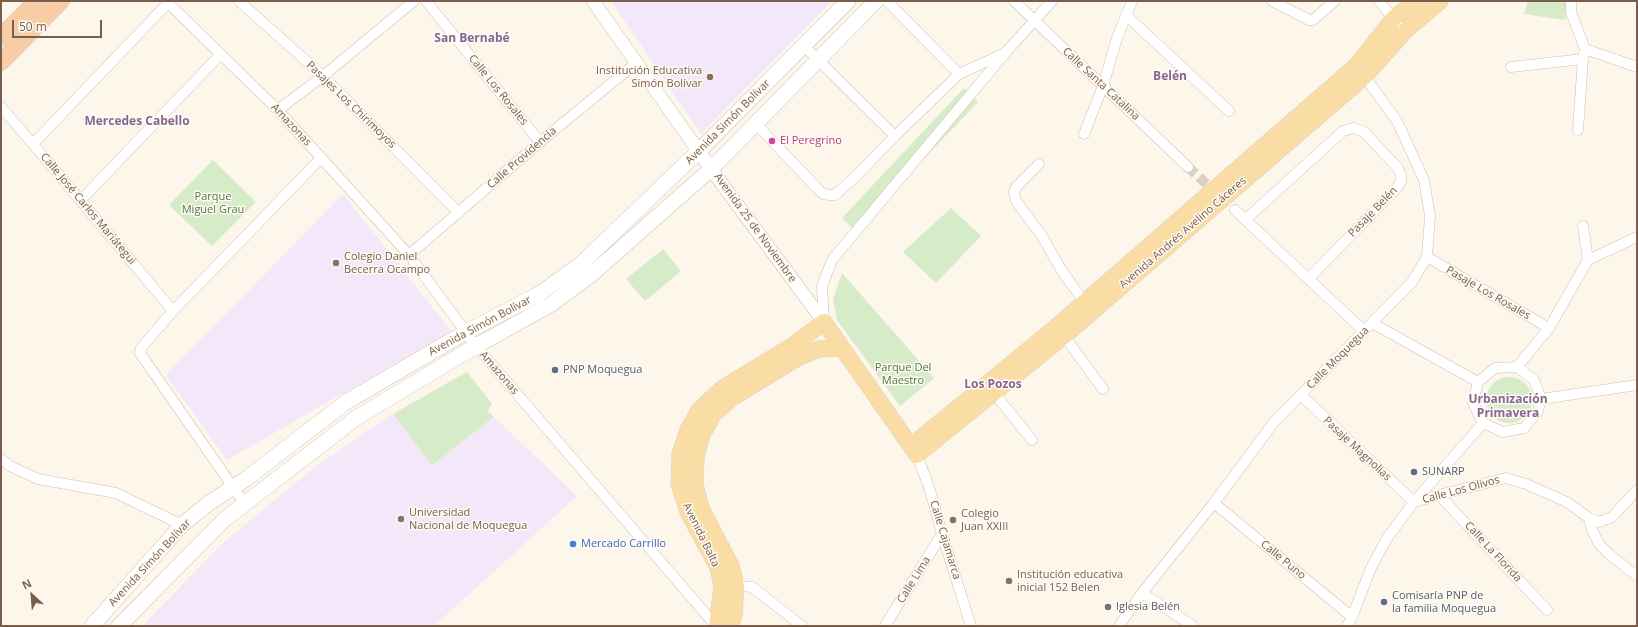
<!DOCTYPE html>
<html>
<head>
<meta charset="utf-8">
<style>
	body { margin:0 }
	#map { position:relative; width:1638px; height:627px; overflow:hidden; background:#fdf6eb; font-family:"Open Sans",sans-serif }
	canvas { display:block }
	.frame { position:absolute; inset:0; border:2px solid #795e4d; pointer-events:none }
	.north { position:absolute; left:12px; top:575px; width:40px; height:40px; -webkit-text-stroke:3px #fffaf2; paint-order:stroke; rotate:334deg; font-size:11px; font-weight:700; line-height:16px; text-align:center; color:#795e4d }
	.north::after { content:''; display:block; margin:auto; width:14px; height:18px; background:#795e4d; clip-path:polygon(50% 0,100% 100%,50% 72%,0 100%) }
	.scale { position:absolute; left:12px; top:20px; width:90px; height:18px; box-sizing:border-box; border:2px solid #795e4d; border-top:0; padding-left:5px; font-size:12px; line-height:14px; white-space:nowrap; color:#795e4d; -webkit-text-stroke:3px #fffaf2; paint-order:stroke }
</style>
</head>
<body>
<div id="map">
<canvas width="1638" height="627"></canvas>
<div class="frame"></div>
<div class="north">N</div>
<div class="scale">50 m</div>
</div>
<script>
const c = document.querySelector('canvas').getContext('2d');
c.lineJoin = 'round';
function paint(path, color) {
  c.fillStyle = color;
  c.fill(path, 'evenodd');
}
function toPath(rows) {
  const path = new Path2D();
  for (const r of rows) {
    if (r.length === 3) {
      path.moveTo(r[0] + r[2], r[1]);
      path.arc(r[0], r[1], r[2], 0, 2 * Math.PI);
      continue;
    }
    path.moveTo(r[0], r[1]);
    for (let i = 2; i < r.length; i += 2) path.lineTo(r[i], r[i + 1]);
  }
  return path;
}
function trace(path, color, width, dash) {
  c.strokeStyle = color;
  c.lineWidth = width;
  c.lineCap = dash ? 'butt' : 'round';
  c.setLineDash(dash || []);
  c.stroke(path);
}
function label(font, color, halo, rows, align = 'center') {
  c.font = font + ' "Open Sans",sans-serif';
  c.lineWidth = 3;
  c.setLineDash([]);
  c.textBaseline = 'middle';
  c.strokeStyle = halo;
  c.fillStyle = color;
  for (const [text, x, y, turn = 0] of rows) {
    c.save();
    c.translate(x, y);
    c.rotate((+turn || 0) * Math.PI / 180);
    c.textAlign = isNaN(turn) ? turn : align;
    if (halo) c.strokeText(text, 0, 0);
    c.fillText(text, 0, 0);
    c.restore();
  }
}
const education = toPath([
	[611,1,832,1,701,134],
	[343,194,451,331,227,460,166,375],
	[393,414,432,465,494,417,577,496,434,626,142,626,223,543,316,466]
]);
const green = toPath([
	[1528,1,1569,1,1565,20,1524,14],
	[964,88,978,102,855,231,842,218],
	[213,160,256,202,212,246,169,205],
	[951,208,981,236,936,283,903,252],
	[663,249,681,271,645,301,626,279],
	[842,273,934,378,900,406,837,320,833,299],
	[467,372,492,404,488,411,494,417,432,465,393,414],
	[1509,400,23]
]);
const minorTunnel = toPath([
	[1188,167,1235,210]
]);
const minor = toPath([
	[166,1,278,110,409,255,476,346,716,626],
	[239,1,323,76,459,213],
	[426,1,540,142],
	[887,1,959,74,895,136],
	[1014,1,1188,167],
	[1272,1,1309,20,1313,20,1335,1],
	[1379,1,1397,23],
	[1571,1,1571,12,1585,49],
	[1127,16,1229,111],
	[1511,67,1583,59,1585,49,1637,67],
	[959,74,1005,53],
	[1,107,33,144,173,311],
	[278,110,323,76,414,1],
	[756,124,818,189,823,194,829,195,835,195,854,178,895,136,804,46],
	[1578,130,1583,59],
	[1084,134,1103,86,1117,38,1132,1],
	[33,144,168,3],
	[1039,164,1016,187,1014,192,1016,201,1042,236,1062,271,1087,306],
	[81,200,220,55],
	[1235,210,1364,331],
	[1245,220,1343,131,1354,128,1364,132,1398,168,1401,175,1401,181,1397,188,1309,278],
	[409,255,540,142,636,63],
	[1427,257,1549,328],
	[1588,260,1637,237],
	[824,322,822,286,832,260,1007,51,1052,1],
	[1372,323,1478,382],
	[1064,336,1103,389],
	[1517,367,1534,380,1541,399,1538,411,1524,428,1503,432,1483,423,1473,403,1478,382,1495,368,1517,367],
	[1517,367,1549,328,1588,260,1583,226],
	[994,393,1032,440],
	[1301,395,1414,502],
	[1541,399,1637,385],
	[917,455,930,490,942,534,971,626],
	[1,459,10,466,38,479,116,493,182,525],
	[1439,495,1547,610],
	[1414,502,1439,495,1506,478,1526,484,1567,502,1589,518,1599,522,1612,517,1637,490],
	[244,503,140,353,141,348,173,311,321,158],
	[1214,503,1352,617],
	[1589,518,1592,530,1599,544,1610,555,1637,576],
	[731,585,752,587,802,626],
	[1142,593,1193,626],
	[885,626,942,534],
	[1119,626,1142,593,1214,503,1274,422,1412,282,1427,257,1430,216,1424,180,1397,121,1362,73],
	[1347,626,1352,617,1371,568,1387,538,1414,502,1483,423]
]);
const tertiary = toPath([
	[593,1,711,169,824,322]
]);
const secondary = toPath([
	[92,626,182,525,209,503,246,479,346,402,466,332,539,294,581,264,700,150,848,1],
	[119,626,225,519,356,418,476,346,550,305,592,274,711,169,876,1]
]);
const primary = toPath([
	[911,446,1055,328,1356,66,1394,18,1416,1],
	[717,626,722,585,718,568,688,512,679,484,680,454,688,430,699,410,723,388,792,346,824,322,917,455,1064,336,1365,76,1404,32,1440,1],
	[730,626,734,616,736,586,732,568,701,508,695,484,696,457,702,435,713,415,732,398,799,357,819,349,842,348]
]);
const trunk = toPath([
	[1,37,37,1],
	[1,62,61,1]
]);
const markers = [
	[710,77,4,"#8d6e63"],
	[772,141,4,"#d1479c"],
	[336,263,4,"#8d6e63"],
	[555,370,4,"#5c6f8a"],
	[1414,472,4,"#5c6f8a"],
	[401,519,4,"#8d6e63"],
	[953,520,4,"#8d6e63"],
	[573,544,4,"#3f7fe0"],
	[1009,581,4,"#8d6e63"],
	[1384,602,4,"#5c6f8a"],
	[1108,607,4,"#6b7280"]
];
const educationNames = [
	["Institución Educativa",702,71,"right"],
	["Simón Bolívar",702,84,"right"],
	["Colegio Daniel",344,257],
	["Becerra Ocampo",344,270],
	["Universidad",409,513],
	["Nacional de Moquegua",409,526],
	["Colegio",961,514],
	["Juan XXIII",961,527],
	["Institución educativa",1017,575],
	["inicial 152 Belen",1017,588]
];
const streetNames = [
	["Calle Santa Catalina",1101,84,43],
	["Calle Los Rosales",498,90,51],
	["Pasajes Los Chirimoyos",351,105,44],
	["Avenida Simón Bolívar",728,122,-45],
	["Amazonas",291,125,47],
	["Calle Providencia",522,158,-41],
	["Calle José Carlos Mariátegui",88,209,50],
	["Pasaje Belén",1373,212,-46],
	["Avenida 25 de Noviembre",755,228,54],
	["Avenida Andrés Avelino Cáceres",1183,233,-41],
	["Pasaje Los Rosales",1488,293,30],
	["Avenida Simón Bolívar",480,326,-28],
	["Calle Moquegua",1338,358,-45],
	["Amazonas",499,373,49],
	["Pasaje Magnolias",1357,449,43],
	["Calle Los Olivos",1461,490,-15],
	["Avenida Balta",701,535,64],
	["Calle Cajamarca",945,540,73],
	["Calle La Florida",1493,552,47],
	["Calle Puno",1283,560,39],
	["Avenida Simón Bolívar",150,563,-47],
	["Calle Lima",914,580,-58]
];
const hotelNames = [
	["El Peregrino",780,141]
];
const parkNames = [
	["Parque",213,197],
	["Miguel Grau",213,210],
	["Parque Del",903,368],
	["Maestro",903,381]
];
const serviceNames = [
	["PNP Moquegua",563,370],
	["SUNARP",1422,472],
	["Comisaría PNP de",1392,596],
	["la familia Moquegua",1392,609]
];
const shopNames = [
	["Mercado Carrillo",581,544]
];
const worshipNames = [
	["Iglesia Belén",1116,607]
];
const neighbourhoodNames = [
	["San Bernabé",472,39],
	["Belén",1170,77],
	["Mercedes Cabello",137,122],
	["Los Pozos",993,385],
	["Urbanización",1508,400],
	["Primavera",1508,414]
];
paint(education, '#f3e7fa');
paint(green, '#d6ebc8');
trace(minorTunnel, '#dcd0c4', 10, [10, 5]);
trace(minor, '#d0bfaf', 11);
trace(tertiary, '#d0bfaf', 14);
trace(secondary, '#d5c1af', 16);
trace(primary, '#d9d2cd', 17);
trace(trunk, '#d9d2cd', 18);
trace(minor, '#fff', 10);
trace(tertiary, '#fff', 13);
trace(secondary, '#fff', 15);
trace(primary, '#fadda5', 16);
trace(trunk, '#f8cca4', 17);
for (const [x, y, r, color] of markers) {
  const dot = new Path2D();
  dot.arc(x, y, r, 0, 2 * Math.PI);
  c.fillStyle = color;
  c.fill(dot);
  trace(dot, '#fffaf2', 1.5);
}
label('11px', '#785e54', '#fffaf2', educationNames, 'left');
label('11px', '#795e4d', '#fffaf2', streetNames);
label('11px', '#b23c85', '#fffaf2', hotelNames, 'left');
label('11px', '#507941', '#fffaf2', parkNames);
label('11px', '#4e5e75', '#fffaf2', serviceNames, 'left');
label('11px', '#366cbe', '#fffaf2', shopNames, 'left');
label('11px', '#5b616d', '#fffaf2', worshipNames, 'left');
label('bold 12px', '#866694', '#fffaf2', neighbourhoodNames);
</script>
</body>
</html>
